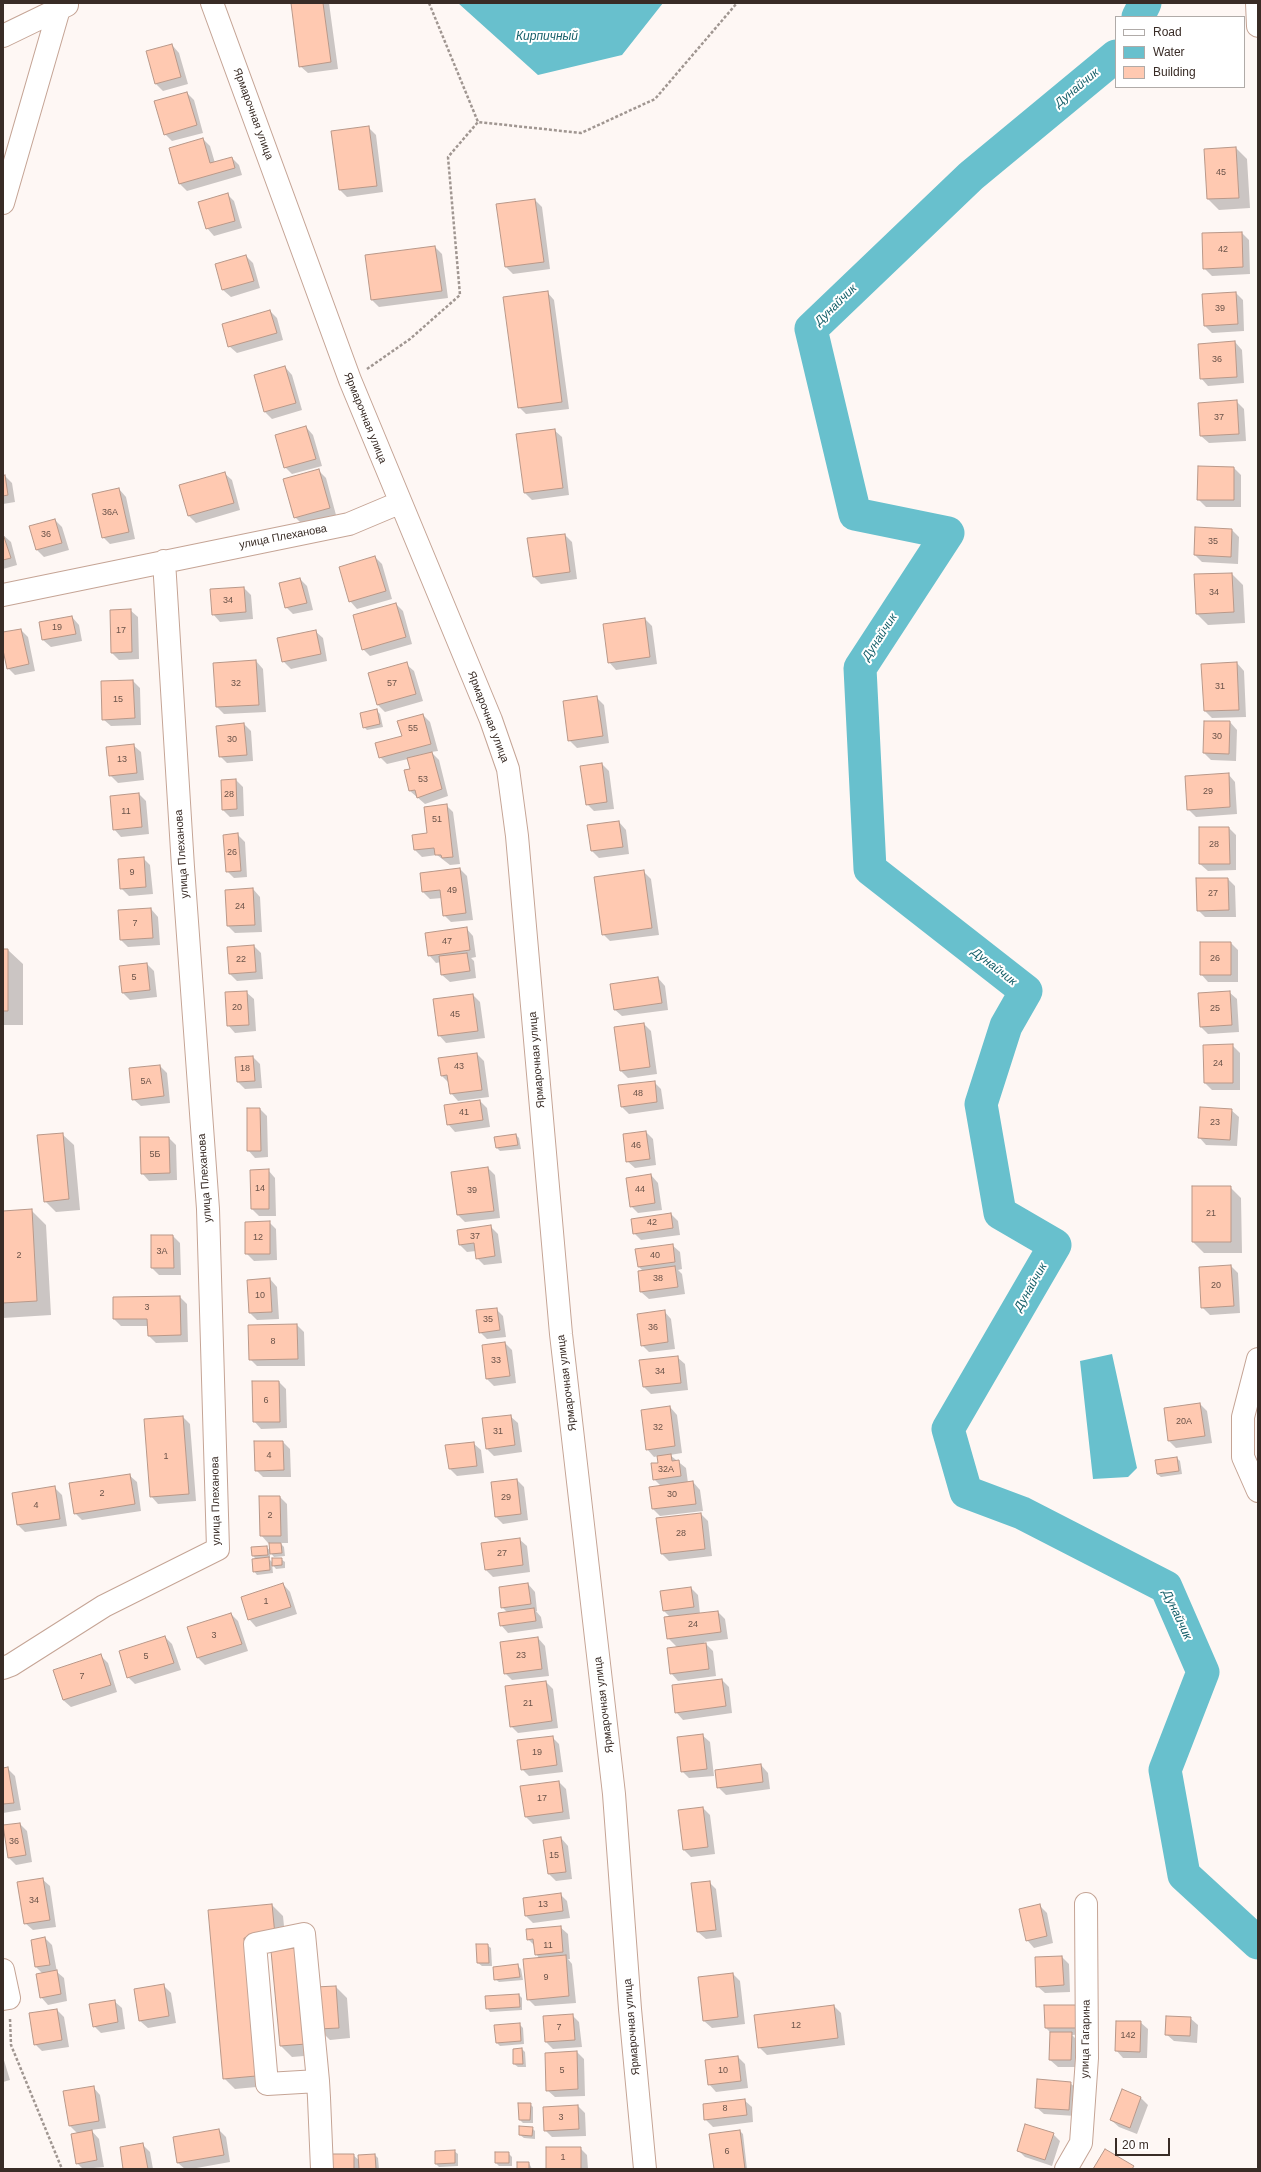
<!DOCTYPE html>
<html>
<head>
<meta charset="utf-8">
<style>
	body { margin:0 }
	#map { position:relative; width:1261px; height:2172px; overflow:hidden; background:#fef7f4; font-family:Helvetica,sans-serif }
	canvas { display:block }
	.frame { position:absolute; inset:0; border:4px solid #392c26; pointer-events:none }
	.legend { position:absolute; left:1115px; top:16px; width:130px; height:72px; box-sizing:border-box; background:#fff; border:1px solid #b0aba8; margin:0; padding:5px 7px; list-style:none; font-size:12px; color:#392c26 }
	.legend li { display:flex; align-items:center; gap:8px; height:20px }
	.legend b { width:20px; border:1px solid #b0aba8 }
	.scale { position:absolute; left:1115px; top:2138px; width:55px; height:18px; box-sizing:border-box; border:2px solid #392c26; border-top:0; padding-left:5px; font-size:12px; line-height:14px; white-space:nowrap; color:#392c26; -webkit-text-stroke:3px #fff; paint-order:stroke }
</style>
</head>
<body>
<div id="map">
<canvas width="1261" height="2172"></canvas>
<div class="frame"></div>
<ul class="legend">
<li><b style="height:5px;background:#fff"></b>Road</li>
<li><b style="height:11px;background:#68c0cd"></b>Water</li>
<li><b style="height:11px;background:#ffc9b1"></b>Building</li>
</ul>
<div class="scale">20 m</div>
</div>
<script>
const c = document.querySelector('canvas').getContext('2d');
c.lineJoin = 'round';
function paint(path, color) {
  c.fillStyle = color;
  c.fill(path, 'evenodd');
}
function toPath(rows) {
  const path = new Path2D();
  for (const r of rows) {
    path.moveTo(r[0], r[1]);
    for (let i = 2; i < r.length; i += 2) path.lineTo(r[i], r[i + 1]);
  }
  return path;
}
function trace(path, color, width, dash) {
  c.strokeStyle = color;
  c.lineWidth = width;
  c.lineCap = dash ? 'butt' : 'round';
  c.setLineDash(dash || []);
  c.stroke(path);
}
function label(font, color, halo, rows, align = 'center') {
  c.font = font + ' Helvetica,sans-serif';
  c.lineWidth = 4;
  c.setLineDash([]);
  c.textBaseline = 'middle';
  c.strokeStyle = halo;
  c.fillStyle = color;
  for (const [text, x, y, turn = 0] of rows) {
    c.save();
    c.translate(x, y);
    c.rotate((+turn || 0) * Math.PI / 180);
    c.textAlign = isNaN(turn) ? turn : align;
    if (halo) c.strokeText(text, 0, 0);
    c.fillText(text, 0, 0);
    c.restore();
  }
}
const water = toPath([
	[458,3,663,3,622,55,538,75],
	[1112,1354,1137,1468,1128,1477,1093,1479,1080,1361]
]);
const shadow = toPath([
	[292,3,329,3,338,69,308,73,300,66],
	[172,45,179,53,188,84,163,91,156,84],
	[187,93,194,100,203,133,172,141,165,134],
	[368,127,376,135,383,192,347,197,340,190,332,132],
	[203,139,210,146,215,163,232,158,239,165,242,175,187,191,180,184,170,149],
	[1236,148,1247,159,1250,208,1219,210,1208,199,1205,150],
	[227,194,234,201,242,228,214,236,207,228],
	[535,200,542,207,550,269,513,274,506,267],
	[1242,233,1249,240,1250,274,1212,276,1204,268],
	[435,247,442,254,448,298,379,307,372,300],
	[246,256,253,263,260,288,231,297,223,290,216,265],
	[547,292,554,300,569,409,526,414,519,407],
	[1236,293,1243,300,1244,331,1212,333,1205,326],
	[270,311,277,318,283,340,237,353,229,346],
	[1235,342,1242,350,1244,383,1208,386,1201,378],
	[285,367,292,375,302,410,272,419,265,412],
	[1236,401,1244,409,1246,441,1209,443,1201,436],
	[306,427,313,435,322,466,292,474,285,467],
	[554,430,562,437,569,495,532,500,525,493],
	[1234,468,1241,475,1241,507,1206,507,1198,499],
	[318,470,326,478,336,515,302,524,295,517],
	[224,473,232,480,240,510,196,523,188,515],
	[5,476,12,483,15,502,3,504,3,477],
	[119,489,126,497,135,539,110,544,103,537],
	[55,520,62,527,69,550,44,557,37,550,30,527],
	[1232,530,1239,537,1238,564,1202,562,1195,555],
	[3,535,11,542,17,565,3,569],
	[565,535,572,542,577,579,541,584,534,577],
	[375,557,382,564,392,599,357,609,350,601],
	[1232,574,1243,585,1245,623,1208,625,1197,614],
	[300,579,307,586,313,610,293,614,286,607],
	[244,588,251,595,253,619,220,622,213,614],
	[396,604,403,611,412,644,370,656,363,649],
	[130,610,138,617,139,659,119,660,112,653],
	[72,617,79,625,82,641,51,647,43,640,40,623],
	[645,619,652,626,657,664,616,670,609,662],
	[21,630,28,637,35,671,15,675,8,668,5,654,3,654,3,633],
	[315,631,323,638,327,661,291,669,283,661],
	[256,661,263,669,266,712,224,714,217,707],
	[1237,663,1244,671,1246,717,1212,718,1205,711],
	[406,664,414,671,423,701,385,712,378,705,369,674],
	[133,681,140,688,141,725,111,726,103,719],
	[597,698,604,705,609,743,577,748,569,740],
	[376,710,380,714,383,727,367,730,364,727],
	[423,715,430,722,438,751,431,752,439,760,448,796,425,804,410,791,411,770,408,759,387,764,380,757],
	[1205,722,1230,722,1237,730,1236,761,1211,760,1204,753],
	[244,724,251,731,253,761,227,763,220,756],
	[133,745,141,752,144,780,118,783,110,775],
	[602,764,609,771,614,809,594,811,587,804],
	[1228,774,1235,782,1237,814,1196,817,1188,809],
	[236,780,243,787,244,816,230,817,223,810],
	[139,794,146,801,149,834,121,837,114,829],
	[446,805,453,812,460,864,450,865,437,855,422,857,415,850,413,835,428,834],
	[619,822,626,830,629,854,599,858,592,851],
	[1229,828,1236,835,1236,870,1208,871,1200,864],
	[238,835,245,842,247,877,234,878,227,871],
	[143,858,150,865,153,894,129,896,121,888],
	[460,869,467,876,473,920,451,922,444,915,442,898,430,899,423,892,421,874],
	[644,872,651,879,659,935,610,941,603,934],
	[1228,879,1235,886,1236,917,1205,917,1198,910],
	[253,889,260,897,262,932,235,933,228,926],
	[151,909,158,917,160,945,128,947,121,940],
	[466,928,473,936,476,957,471,958,474,961,476,978,450,982,442,975,441,962,436,963,429,955],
	[1231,943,1238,950,1238,982,1208,982,1201,974],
	[254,946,261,953,263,979,237,981,230,974],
	[3,950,8,950,23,964,23,1025,3,1025],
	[147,964,154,971,157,997,130,1000,123,993],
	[658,978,665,986,668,1010,622,1016,614,1009],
	[246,992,254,999,256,1031,235,1033,228,1025],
	[1229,992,1237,999,1239,1032,1208,1034,1201,1027],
	[473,995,480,1002,485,1038,446,1043,439,1035],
	[644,1024,651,1031,657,1074,628,1078,621,1071],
	[1232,1045,1240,1053,1240,1090,1212,1090,1205,1083],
	[477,1054,484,1061,489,1097,458,1101,451,1093,449,1083,442,1076],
	[253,1057,260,1064,262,1088,245,1089,238,1082],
	[160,1066,167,1073,170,1103,141,1106,133,1099],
	[654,1082,661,1089,664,1109,629,1114,622,1107],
	[480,1101,487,1108,490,1127,455,1132,448,1124],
	[248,1109,260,1109,267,1116,268,1157,255,1158,248,1150],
	[1231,1110,1239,1117,1237,1146,1206,1145,1199,1137],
	[646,1132,653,1139,656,1165,635,1168,627,1161],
	[62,1134,74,1145,80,1210,56,1212,45,1201],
	[516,1135,519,1138,521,1149,500,1151,497,1148],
	[169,1138,176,1145,177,1180,149,1181,142,1173],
	[488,1168,495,1175,500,1218,465,1222,458,1215,452,1172],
	[268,1170,275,1178,276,1216,259,1216,252,1209],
	[651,1175,658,1183,662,1210,638,1213,631,1206],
	[1230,1187,1241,1198,1242,1253,1204,1253,1193,1242],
	[31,1210,46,1225,51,1315,3,1318,3,1212],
	[671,1214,678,1221,680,1235,641,1240,634,1233],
	[269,1222,276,1229,277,1260,254,1261,246,1253],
	[491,1227,498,1234,502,1263,484,1265,477,1258,476,1251,467,1252,460,1245],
	[173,1236,180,1243,181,1275,159,1275,152,1268],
	[672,1245,680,1252,682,1269,678,1270,682,1274,685,1294,649,1299,641,1292,639,1272,643,1271,639,1267,636,1250],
	[1231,1266,1238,1273,1240,1313,1210,1315,1202,1307],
	[270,1279,277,1287,279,1319,257,1320,250,1313,248,1280],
	[180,1297,187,1304,188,1342,156,1343,149,1336,148,1326,121,1326,114,1319],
	[496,1309,503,1316,506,1337,487,1339,480,1332],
	[664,1311,671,1319,675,1349,649,1352,642,1345],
	[297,1325,304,1332,305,1366,257,1366,250,1359],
	[505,1343,512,1350,516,1383,494,1386,487,1379,483,1346],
	[677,1357,685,1364,688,1390,651,1394,644,1387,640,1361],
	[279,1382,286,1389,287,1428,261,1429,254,1421],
	[1200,1404,1207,1411,1212,1443,1176,1448,1169,1441,1165,1409],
	[670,1407,677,1415,682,1453,670,1455,686,1468,688,1483,693,1482,700,1490,703,1511,660,1516,653,1509,650,1488,661,1486,654,1479,659,1463,658,1456,654,1457,647,1449],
	[510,1416,518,1423,522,1452,494,1456,487,1449],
	[183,1417,190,1424,196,1501,158,1504,151,1496],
	[283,1442,290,1449,291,1477,263,1477,256,1470],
	[473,1443,481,1450,484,1473,457,1476,450,1469,447,1446],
	[1177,1458,1180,1461,1182,1474,1161,1477,1157,1474],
	[129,1475,137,1482,141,1511,82,1520,75,1513],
	[517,1480,524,1487,528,1520,503,1524,496,1517],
	[55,1488,62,1495,67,1526,25,1532,18,1525,13,1494],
	[280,1497,287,1504,288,1543,280,1543,284,1547,285,1556,274,1557,270,1552,270,1558,268,1558,273,1563,281,1559,285,1562,285,1568,276,1569,272,1564,273,1573,257,1575,254,1571,257,1560,253,1556,266,1547,271,1551,270,1543,268,1543,261,1535],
	[701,1514,708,1521,712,1556,669,1561,662,1554],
	[519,1539,527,1546,530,1572,493,1577,486,1570],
	[283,1584,290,1592,297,1614,256,1627,249,1619],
	[528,1584,535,1592,537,1611,536,1611,541,1617,543,1628,508,1633,501,1625,508,1613,502,1607],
	[691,1588,698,1595,700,1614,718,1612,725,1619,728,1639,704,1642,713,1651,716,1676,678,1681,671,1673,677,1647,668,1638,671,1618,663,1610],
	[231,1614,238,1621,248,1651,205,1665,198,1658],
	[165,1637,172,1644,181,1670,135,1684,128,1677],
	[538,1638,545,1646,549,1676,512,1680,505,1673],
	[101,1656,108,1663,117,1692,71,1707,63,1700],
	[722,1680,729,1687,732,1713,683,1720,676,1712],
	[546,1682,553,1689,558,1728,518,1733,511,1726],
	[702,1735,710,1742,714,1776,689,1778,682,1771],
	[552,1737,559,1744,563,1772,529,1776,522,1769],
	[761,1765,768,1773,770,1789,726,1795,718,1787],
	[3,1769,8,1769,15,1776,21,1810,3,1813],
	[559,1782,566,1789,570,1819,533,1824,526,1817],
	[703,1808,710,1815,715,1854,691,1857,684,1850,679,1810],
	[20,1824,27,1831,32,1862,16,1865,9,1858,4,1826],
	[561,1838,568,1846,572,1879,556,1881,549,1874],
	[42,1879,50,1886,56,1927,33,1930,25,1923],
	[709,1882,716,1889,722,1937,706,1939,698,1932,692,1884],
	[560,1894,567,1901,570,1918,533,1923,526,1916],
	[272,1905,283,1916,286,1946,254,1948,267,2086,235,2089,224,2078,209,1911],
	[1039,1905,1047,1913,1053,1943,1034,1948,1027,1940],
	[560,1927,568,1934,570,1959,568,1959,572,1964,576,2003,535,2006,528,1999,540,1959,536,1954,535,1946,528,1939],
	[45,1938,52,1945,57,1972,64,1978,67,2001,48,2005,41,1997,43,1974,36,1967],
	[487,1945,491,1948,492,1966,482,1966,478,1963],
	[272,1952,316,2055,292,2057,281,2046],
	[1062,1957,1069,1964,1070,1992,1045,1993,1037,1986],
	[518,1966,521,1969,523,1980,499,1982,495,1979],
	[733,1974,740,1981,745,2024,712,2028,704,2021],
	[163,1985,171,1993,176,2023,148,2028,140,2021,135,1990],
	[336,1987,347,1998,350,2038,330,2040,319,2029,316,1988],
	[519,1995,522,1998,522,2010,490,2012,487,2008],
	[114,2001,122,2008,125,2029,101,2033,94,2026],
	[834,2006,841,2013,845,2045,767,2055,759,2047],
	[1078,2006,1086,2034,1072,2035,1078,2041,1078,2067,1058,2067,1050,2060,1051,2033,1046,2028],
	[57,2010,64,2017,69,2047,42,2051,35,2044],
	[572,2015,579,2022,582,2047,553,2049,546,2042],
	[1190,2018,1198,2025,1197,2043,1174,2041,1166,2034],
	[1140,2022,1148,2029,1147,2058,1123,2058,1116,2050],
	[519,2024,523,2028,524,2044,500,2046,497,2043,496,2026],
	[522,2049,525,2052,526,2067,518,2067,514,2064],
	[577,2052,584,2059,585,2096,555,2097,547,2090],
	[3,2057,10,2080,3,2082],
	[738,2057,745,2064,748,2088,716,2092,709,2084],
	[1070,2083,1078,2090,1076,2116,1044,2114,1036,2107],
	[93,2087,100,2095,106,2128,91,2130,99,2139,104,2167,83,2169,77,2163,78,2134,70,2126],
	[1141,2098,1148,2105,1137,2134,1119,2127,1111,2120],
	[744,2100,752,2107,753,2122,713,2127,705,2119],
	[530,2104,533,2107,533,2123,523,2123,520,2120],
	[578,2106,585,2113,586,2136,552,2137,545,2130],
	[532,2128,535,2131,535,2139,524,2138,520,2135],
	[219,2130,226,2137,230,2162,191,2169,185,2169,178,2163],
	[740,2131,743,2134,747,2169,715,2169],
	[1053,2134,1060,2141,1052,2166,1025,2157,1018,2150],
	[143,2145,150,2152,153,2169,124,2169],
	[580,2148,587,2155,588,2169,547,2169],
	[454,2151,458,2154,458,2166,439,2167,436,2164],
	[496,2153,508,2153,512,2157,512,2166,499,2166,496,2163],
	[353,2155,360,2161,375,2155,378,2158,379,2169,323,2169],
	[529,2163,532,2169,518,2169]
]);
const river = toPath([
	[1138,17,1145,3],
	[1116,56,971,176,811,329,855,514,948,533,860,668,870,869,1026,991,1006,1026,981,1104,1000,1213,1055,1245,948,1429,966,1492,1022,1513,1166,1587,1203,1672,1165,1770,1184,1875,1258,1943]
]);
const building = toPath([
	[291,3,323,3,331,62,299,67,291,3],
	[172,44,181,77,155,84,146,51,172,44],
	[187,92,197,125,164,135,154,101,187,92],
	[369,126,377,186,339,190,331,131,369,126],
	[203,138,210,163,232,157,235,168,179,184,169,148,203,138],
	[1236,147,1239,198,1207,199,1204,149,1236,147],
	[228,193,235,221,206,229,198,202,228,193],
	[535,199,544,262,505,267,496,204,535,199],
	[1242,232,1243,267,1203,269,1202,233,1242,232],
	[435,246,442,291,371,300,365,255,435,246],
	[246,255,254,281,222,290,215,264,246,255],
	[548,291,562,402,518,408,503,297,548,291],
	[1236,292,1238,324,1204,326,1202,294,1236,292],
	[270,310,277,333,228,347,222,324,270,310],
	[1235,341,1237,377,1200,379,1198,344,1235,341],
	[285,366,296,403,264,412,254,375,285,366],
	[1237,400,1239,434,1200,436,1198,403,1237,400],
	[306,426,316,459,284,468,275,435,306,426],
	[555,429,563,488,524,493,516,434,555,429],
	[1198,466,1234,467,1234,500,1197,500,1198,466],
	[319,469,330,508,294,518,283,479,319,469],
	[225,472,234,503,188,516,179,485,225,472],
	[5,475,8,495,3,496,3,476,5,475],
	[119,488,129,532,102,538,92,494,119,488],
	[55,519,62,543,36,550,29,526,55,519],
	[1195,527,1232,529,1231,557,1194,555,1195,527],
	[3,534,11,558,3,560,3,534],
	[565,534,570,572,533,577,527,538,565,534],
	[375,556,386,591,349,602,339,567,375,556],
	[1232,573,1234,612,1196,614,1194,574,1232,573],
	[300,578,307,603,285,608,279,583,300,578],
	[244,587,246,612,212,615,210,589,244,587],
	[396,603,406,637,362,650,353,615,396,603],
	[131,609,132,652,111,653,110,610,131,609],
	[72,616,76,634,42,640,39,622,72,616],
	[645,618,650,657,608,663,603,624,645,618],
	[21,629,29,664,7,669,3,650,3,632,21,629],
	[316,630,321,654,282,662,277,638,316,630],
	[256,660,259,705,216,707,213,663,256,660],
	[407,662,416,694,377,705,368,673,407,662],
	[1237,662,1239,710,1204,711,1201,664,1237,662],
	[133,680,135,718,102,720,101,681,133,680],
	[597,696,603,736,568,741,563,701,597,696],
	[377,709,380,724,363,728,360,713,377,709],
	[423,714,431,744,379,758,375,743,402,736,397,721,423,714],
	[1204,721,1230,721,1229,754,1203,753,1204,721],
	[244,723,247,755,219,757,216,726,244,723],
	[134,744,137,773,109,776,106,747,134,744],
	[432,752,442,789,417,798,415,790,409,791,404,770,410,769,407,758,432,752],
	[602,763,607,802,586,805,580,766,602,763],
	[1229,773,1230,807,1187,810,1185,776,1229,773],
	[236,779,237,809,222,810,221,780,236,779],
	[139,793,142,827,113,830,110,796,139,793],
	[447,804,453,857,442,858,441,855,435,855,434,848,414,850,412,835,427,833,424,807,447,804],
	[619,821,623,847,591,851,587,825,619,821],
	[1199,827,1229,827,1230,864,1199,864,1199,827],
	[238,833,241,871,226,872,223,835,238,833],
	[144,857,146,887,120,889,118,859,144,857],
	[460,868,466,913,443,916,440,890,422,892,420,873,460,868],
	[644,870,652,928,602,935,594,877,644,870],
	[1196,878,1228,878,1229,910,1197,911,1196,878],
	[253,888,255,925,227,926,225,890,253,888],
	[151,908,153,938,120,940,118,910,151,908],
	[467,927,470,950,428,956,425,933,467,927],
	[1200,942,1231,942,1231,975,1200,975,1200,942],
	[254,945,256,972,229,974,227,947,254,945],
	[3,949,8,949,8,1011,3,1011,3,949],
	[467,953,470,971,441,975,439,956,467,953],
	[147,963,150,990,122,993,119,966,147,963],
	[658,977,662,1003,614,1010,610,984,658,977],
	[247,991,249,1025,227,1026,225,992,247,991],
	[1230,991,1232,1025,1200,1027,1198,993,1230,991],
	[473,994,478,1031,438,1036,433,999,473,994],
	[644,1023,650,1067,620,1071,614,1027,644,1023],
	[1233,1044,1233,1083,1204,1083,1203,1045,1233,1044],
	[477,1053,482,1090,450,1094,447,1075,441,1076,438,1058,477,1053],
	[253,1056,255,1081,237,1082,235,1057,253,1056],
	[160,1065,164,1096,132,1100,129,1068,160,1065],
	[655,1081,657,1102,621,1107,618,1085,655,1081],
	[480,1100,483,1120,447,1125,444,1105,480,1100],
	[1200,1107,1232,1109,1230,1140,1198,1138,1200,1107],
	[247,1108,260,1108,261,1151,247,1151,247,1108],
	[646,1131,650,1159,626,1162,623,1134,646,1131],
	[63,1133,69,1199,44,1202,37,1135,63,1133],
	[516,1134,518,1145,496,1148,494,1137,516,1134],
	[140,1137,169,1137,170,1173,141,1174,140,1137],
	[488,1167,494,1211,457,1215,451,1172,488,1167],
	[269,1169,269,1209,251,1209,250,1170,269,1169],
	[651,1174,655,1203,630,1207,626,1178,651,1174],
	[1192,1186,1231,1186,1231,1242,1192,1242,1192,1186],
	[32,1209,37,1301,3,1303,3,1211,32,1209],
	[671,1213,673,1228,633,1234,631,1219,671,1213],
	[270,1221,270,1254,245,1254,245,1222,270,1221],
	[491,1225,495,1256,476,1259,474,1243,459,1245,457,1230,491,1225],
	[151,1235,173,1235,174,1268,151,1268,151,1235],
	[673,1244,675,1262,638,1267,635,1249,673,1244],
	[1231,1265,1234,1306,1201,1308,1199,1267,1231,1265],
	[675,1266,678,1287,640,1292,638,1271,675,1266],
	[270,1278,272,1312,249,1313,247,1280,270,1278],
	[180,1296,181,1335,148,1336,147,1319,113,1319,113,1297,180,1296],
	[497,1308,500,1330,479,1333,476,1310,497,1308],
	[665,1310,668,1342,641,1346,637,1314,665,1310],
	[297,1324,298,1359,249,1360,248,1325,297,1324],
	[505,1342,510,1376,486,1379,482,1345,505,1342],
	[678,1356,681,1383,643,1387,639,1360,678,1356],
	[252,1381,279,1381,280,1422,253,1422,252,1381],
	[1200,1403,1205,1436,1168,1441,1164,1408,1200,1403],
	[670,1406,675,1446,646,1450,641,1410,670,1406],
	[511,1415,515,1445,486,1449,482,1418,511,1415],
	[183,1416,189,1494,150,1497,144,1419,183,1416],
	[254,1441,283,1441,284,1470,255,1471,254,1441],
	[474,1442,477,1466,449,1469,445,1445,474,1442],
	[671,1454,672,1461,679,1460,681,1476,653,1480,651,1463,658,1463,657,1456,671,1454],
	[1177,1457,1179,1471,1157,1474,1155,1460,1177,1457],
	[130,1474,135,1504,74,1514,69,1483,130,1474],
	[517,1479,521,1514,495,1517,491,1482,517,1479],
	[693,1481,696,1504,652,1509,649,1487,693,1481],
	[55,1486,60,1519,17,1525,12,1493,55,1486],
	[259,1496,280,1496,281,1536,260,1536,259,1496],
	[701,1513,705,1549,661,1554,656,1518,701,1513],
	[520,1538,523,1565,485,1570,481,1543,520,1538],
	[269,1543,281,1543,282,1553,270,1554,269,1543],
	[267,1546,268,1555,252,1556,251,1547,267,1546],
	[269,1557,270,1570,253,1572,252,1559,269,1557],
	[272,1558,282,1558,282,1565,272,1566,272,1558],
	[283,1583,291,1607,248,1620,241,1597,283,1583],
	[528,1583,531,1604,501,1608,499,1587,528,1583],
	[691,1587,694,1607,663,1611,660,1591,691,1587],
	[534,1608,536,1621,500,1626,498,1613,534,1608],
	[718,1611,721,1632,667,1639,664,1617,718,1611],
	[231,1613,242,1644,197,1658,187,1627,231,1613],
	[165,1636,174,1663,127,1678,119,1651,165,1636],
	[538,1637,542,1669,504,1674,500,1642,538,1637],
	[706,1643,709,1669,670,1674,667,1648,706,1643],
	[101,1654,111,1685,63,1700,53,1670,101,1654],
	[722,1679,726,1706,675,1713,672,1685,722,1679],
	[546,1681,552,1721,510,1727,505,1686,546,1681],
	[703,1734,707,1769,681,1772,677,1737,703,1734],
	[553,1736,557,1765,521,1770,517,1740,553,1736],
	[761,1764,763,1782,717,1788,715,1770,761,1764],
	[8,1767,14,1803,3,1804,3,1768,8,1767],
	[559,1781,563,1812,525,1817,520,1786,559,1781],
	[703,1807,708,1847,683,1850,678,1810,703,1807],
	[20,1823,26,1855,8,1858,3,1825,20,1823],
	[561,1837,566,1872,548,1874,543,1840,561,1837],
	[43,1878,50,1920,24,1924,17,1882,43,1878],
	[710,1881,716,1930,697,1932,691,1883,710,1881],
	[561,1893,563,1911,525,1916,523,1898,561,1893],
	[272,1904,275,1935,244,1938,256,2076,223,2079,208,1910,272,1904],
	[1040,1904,1047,1936,1026,1941,1019,1909,1040,1904],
	[561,1926,563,1952,535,1955,533,1939,527,1940,526,1929,561,1926],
	[45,1937,50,1965,35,1967,31,1940,45,1937],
	[476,1944,488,1944,489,1963,477,1963,476,1944],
	[296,1948,306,2044,280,2046,271,1951,296,1948],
	[566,1955,569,1996,527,2000,523,1959,566,1955],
	[1062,1956,1064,1985,1036,1987,1035,1957,1062,1956],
	[518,1964,520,1977,494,1980,493,1967,518,1964],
	[57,1970,61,1994,40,1998,36,1974,57,1970],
	[733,1973,738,2017,703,2021,698,1977,733,1973],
	[164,1984,169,2016,139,2021,134,1989,164,1984],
	[336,1986,339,2028,318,2029,315,1987,336,1986],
	[519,1994,520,2007,486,2009,485,1996,519,1994],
	[115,2000,118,2022,93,2027,89,2004,115,2000],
	[834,2005,838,2038,758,2048,754,2015,834,2005],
	[1044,2005,1079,2005,1079,2028,1045,2028,1044,2005],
	[57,2009,62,2040,34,2045,29,2013,57,2009],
	[573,2014,575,2040,545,2042,543,2016,573,2014],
	[1166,2016,1191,2017,1190,2036,1165,2035,1166,2016],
	[1116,2021,1141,2021,1140,2052,1115,2051,1116,2021],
	[520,2023,521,2041,496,2043,494,2025,520,2023],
	[1050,2032,1072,2032,1071,2060,1049,2060,1050,2032],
	[522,2048,523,2064,513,2064,513,2049,522,2048],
	[577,2051,578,2089,546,2091,545,2053,577,2051],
	[738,2056,741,2081,708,2085,705,2060,738,2056],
	[1037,2079,1071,2082,1069,2110,1035,2108,1037,2079],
	[94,2086,99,2121,69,2126,63,2091,94,2086],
	[1122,2089,1141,2097,1130,2128,1110,2120,1122,2089],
	[745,2099,747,2115,704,2120,703,2104,745,2099],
	[518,2103,531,2103,530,2120,519,2120,518,2103],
	[578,2105,579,2129,544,2131,543,2107,578,2105],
	[1025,2124,1054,2133,1045,2160,1017,2151,1025,2124],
	[519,2126,533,2127,532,2136,519,2135,519,2126],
	[219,2129,224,2155,177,2163,173,2137,219,2129],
	[92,2130,97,2160,76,2164,71,2134,92,2130],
	[740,2130,745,2169,714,2169,709,2134,740,2130],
	[143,2143,148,2169,123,2169,120,2147,143,2143],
	[546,2147,581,2147,581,2169,546,2169,546,2147],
	[1105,2149,1134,2166,1132,2169,1093,2169,1105,2149],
	[455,2150,455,2163,435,2164,435,2151,455,2150],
	[495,2152,509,2152,509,2163,495,2163,495,2152],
	[322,2154,354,2154,354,2169,322,2169,322,2154],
	[375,2154,376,2169,359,2169,358,2155,375,2154],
	[517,2162,529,2162,529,2169,517,2169,517,2162]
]);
const path = toPath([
	[429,3,478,122,581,133,655,99,737,3],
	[367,369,410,339,460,295,448,157,478,122],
	[10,2019,11,2045,62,2169]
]);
const minor = toPath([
	[212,3,350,380,491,720,508,769,517,836,561,1334,614,1794,630,2009,645,2169],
	[1257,3,1258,26],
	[3,36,67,5],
	[3,203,59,9],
	[3,595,349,524,399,503],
	[1258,1359,1243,1417,1243,1457,1258,1491],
	[3,1668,11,1665,104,1606,218,1549,208,1209,183,867,164,561],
	[3,1970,9,1998,3,1999],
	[318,2081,267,2084,255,1944,304,1934,318,2081,319,2098,322,2169],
	[1066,2169,1081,2143,1087,2058,1086,1904]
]);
const numberNames = [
	["45",1221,173],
	["42",1223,250],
	["39",1220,309],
	["36",1217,360],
	["37",1219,418],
	["36А",110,513],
	["36",46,535],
	["35",1213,542],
	["34",1214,593],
	["34",228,601],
	["19",57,628],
	["17",121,631],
	["32",236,684],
	["57",392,684],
	["31",1220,687],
	["15",118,700],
	["55",413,729],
	["30",1217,737],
	["30",232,740],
	["13",122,760],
	["53",423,780],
	["29",1208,792],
	["28",229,795],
	["11",126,812],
	["51",437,820],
	["28",1214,845],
	["26",232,853],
	["9",132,873],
	["49",452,891],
	["27",1213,894],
	["24",240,907],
	["7",135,924],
	["47",447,942],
	["26",1215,959],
	["22",241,960],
	["5",134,978],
	["20",237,1008],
	["25",1215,1009],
	["45",455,1015],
	["24",1218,1064],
	["43",459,1067],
	["18",245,1069],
	["5А",146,1082],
	["48",638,1094],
	["41",464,1113],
	["23",1215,1123],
	["46",636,1146],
	["5Б",155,1155],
	["14",260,1189],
	["44",640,1190],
	["39",472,1191],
	["21",1211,1214],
	["42",652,1223],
	["37",475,1237],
	["12",258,1238],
	["3А",162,1252],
	["2",19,1256],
	["40",655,1256],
	["38",658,1279],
	["20",1216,1286],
	["10",260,1296],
	["3",147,1308],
	["35",488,1320],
	["36",653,1328],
	["8",273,1342],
	["33",496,1361],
	["34",660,1372],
	["6",266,1401],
	["20А",1184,1422],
	["32",658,1428],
	["31",498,1432],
	["4",269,1456],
	["1",166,1457],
	["32А",666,1470],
	["2",102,1494],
	["30",672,1495],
	["29",506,1498],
	["4",36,1506],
	["2",270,1516],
	["28",681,1534],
	["27",502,1554],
	["1",266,1602],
	["24",693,1625],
	["3",214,1636],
	["23",521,1656],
	["5",146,1657],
	["7",82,1677],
	["21",528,1704],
	["19",537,1753],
	["17",542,1799],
	["36",14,1842],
	["15",554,1856],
	["34",34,1901],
	["13",543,1905],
	["11",548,1946],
	["9",546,1978],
	["12",796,2026],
	["7",559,2028],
	["142",1128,2036],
	["5",562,2071],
	["10",723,2071],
	["8",725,2109],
	["3",561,2118],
	["6",727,2152],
	["1",563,2158]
];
const streetNames = [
	["Ярмарочная улица",253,114,70],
	["Ярмарочная улица",365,418,68],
	["улица Плеханова",283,537,-11],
	["Ярмарочная улица",488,717,69],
	["улица Плеханова",182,854,-94],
	["Ярмарочная улица",537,1060,-95],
	["улица Плеханова",205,1178,-94],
	["Ярмарочная улица",567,1383,-97],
	["улица Плеханова",216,1501,-91],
	["Ярмарочная улица",604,1705,-97],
	["Ярмарочная улица",632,2027,-95],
	["улица Гагарина",1086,2039,-89]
];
const waterNames = [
	["Кирпичный",547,37],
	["Дунайчик",1077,88,-40],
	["Дунайчик",836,305,-44],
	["Дунайчик",880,637,-57],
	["Дунайчик",994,967,38],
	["Дунайчик",1031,1287,-60],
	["Дунайчик",1177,1615,65]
];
paint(water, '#68c0cd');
paint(shadow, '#0003');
trace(river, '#68c0cd', 33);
paint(building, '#ffc9b1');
trace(building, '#b99889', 1);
trace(minor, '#c5a495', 24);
trace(path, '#a09691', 2.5, [3, 2]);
trace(minor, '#fff', 22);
label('9px', '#6a5349', null, numberNames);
label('11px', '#392c26', '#fff', streetNames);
label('italic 12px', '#18616b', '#fff', waterNames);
</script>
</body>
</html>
